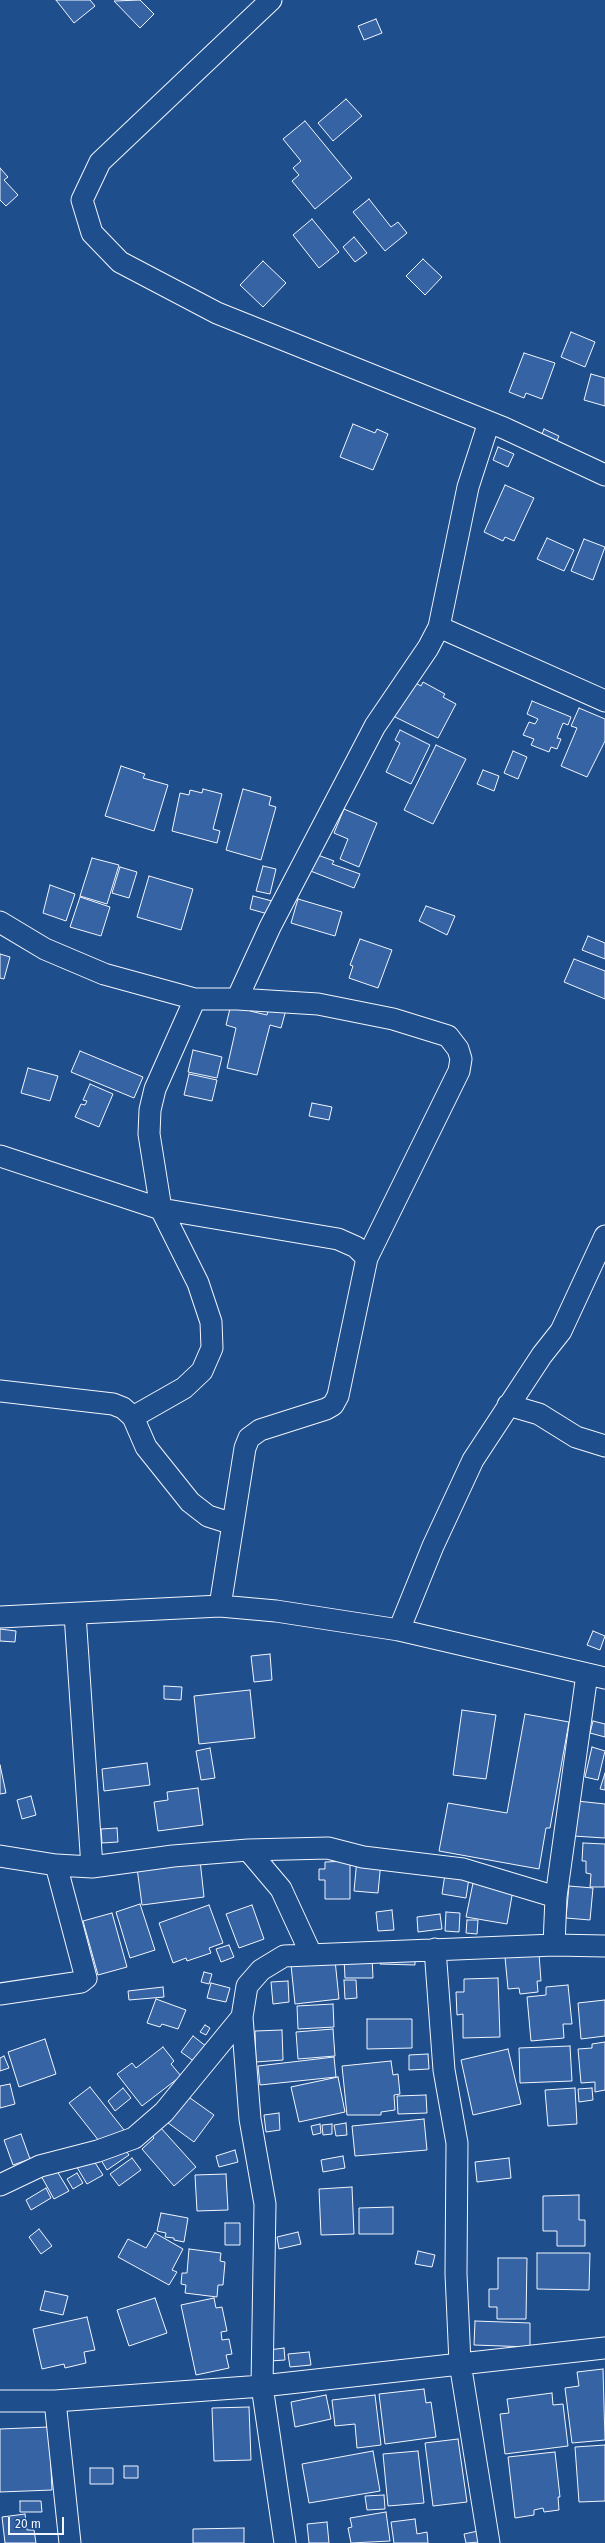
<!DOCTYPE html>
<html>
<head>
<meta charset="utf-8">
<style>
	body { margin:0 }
	#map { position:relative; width:605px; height:2543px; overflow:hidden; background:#1f4e8c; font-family:"Fira Sans",sans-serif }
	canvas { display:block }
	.scale { position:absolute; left:8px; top:2517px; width:56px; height:18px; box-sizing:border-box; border:2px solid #f2f6ff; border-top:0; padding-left:5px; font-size:12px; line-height:14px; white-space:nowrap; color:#f2f6ff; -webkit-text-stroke:3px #1f4e8c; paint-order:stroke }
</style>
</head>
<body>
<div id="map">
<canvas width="605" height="2543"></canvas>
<div class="scale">20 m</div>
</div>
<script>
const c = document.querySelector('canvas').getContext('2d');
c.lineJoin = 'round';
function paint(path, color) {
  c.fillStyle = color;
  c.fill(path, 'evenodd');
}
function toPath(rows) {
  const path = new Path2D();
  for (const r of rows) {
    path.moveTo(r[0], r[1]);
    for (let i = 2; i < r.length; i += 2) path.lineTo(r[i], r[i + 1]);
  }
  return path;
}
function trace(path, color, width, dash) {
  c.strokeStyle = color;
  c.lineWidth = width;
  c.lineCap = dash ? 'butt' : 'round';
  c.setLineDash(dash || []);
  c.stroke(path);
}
const building = toPath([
	[56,0,90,0,95,6,74,23,56,0],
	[140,0,154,14,140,28,114,1,140,0],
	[376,19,382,33,364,40,358,26,376,19],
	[346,99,362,116,333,141,318,123,346,99],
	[305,121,352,178,315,209,292,181,299,175,293,168,301,161,283,139,305,121],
	[0,168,8,177,4,180,18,195,6,206,0,200,0,168],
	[369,199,391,227,398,222,407,233,385,251,353,212,369,199],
	[312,219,339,252,319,268,293,235,312,219],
	[354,237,367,253,355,262,343,247,354,237],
	[423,259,442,277,425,295,406,276,423,259],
	[263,261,286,283,263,307,240,285,263,261],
	[571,332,595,342,585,367,561,357,571,332],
	[524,353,555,363,542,399,526,393,524,398,509,392,524,353],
	[591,374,605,378,605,406,584,400,591,374],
	[353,424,375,433,377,429,388,434,373,470,340,457,353,424],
	[544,429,559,436,555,445,540,439,544,429],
	[498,447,514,454,508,467,493,460,498,447],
	[505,485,534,498,514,541,505,537,503,541,484,532,505,485],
	[547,538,574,550,564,571,537,559,547,538],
	[584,539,605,547,593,580,571,571,584,539],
	[412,681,421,686,423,682,445,694,443,697,456,704,438,738,393,716,412,681],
	[532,701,571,717,568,725,563,723,557,738,561,739,557,749,551,747,549,752,531,745,534,739,523,735,529,722,535,724,538,719,527,714,532,701],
	[579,708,605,719,605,741,587,777,561,766,577,728,571,726,579,708],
	[400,730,430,745,411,784,386,772,400,743,395,740,400,730],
	[436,745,466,759,433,824,404,810,436,745],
	[513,751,527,757,518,779,504,773,513,751],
	[121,766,145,774,143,778,168,785,154,831,105,816,121,766],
	[483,770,499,776,494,791,477,784,483,770],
	[203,789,222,794,213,829,220,831,217,843,172,831,180,793,189,795,190,790,202,793,203,789],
	[243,789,271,797,269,805,276,807,261,860,226,850,243,789],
	[344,809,377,823,359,867,340,859,348,839,334,833,344,809],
	[315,854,334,861,332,864,360,874,354,888,308,870,315,854],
	[92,858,119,865,107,904,80,896,92,858],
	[263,866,276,869,270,894,256,891,263,866],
	[120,867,137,872,129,898,112,893,120,867],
	[149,876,193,889,181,930,137,917,149,876],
	[50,885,75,894,66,921,43,913,50,885],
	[253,896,272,901,268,914,250,909,253,896],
	[80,897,110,907,101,936,70,927,80,897],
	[298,899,342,912,335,936,291,923,298,899],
	[426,906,455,916,447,935,419,921,426,906],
	[588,936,605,943,605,959,582,950,588,936],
	[360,939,392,950,378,988,349,978,353,966,350,965,360,939],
	[0,954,10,957,4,979,0,978,0,954],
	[574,959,605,971,605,999,564,982,574,959],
	[232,1000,252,1005,250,1011,267,1015,269,1006,286,1010,281,1028,270,1025,257,1075,227,1068,236,1028,226,1025,232,1000],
	[193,1050,222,1057,217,1078,188,1072,193,1050],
	[80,1051,143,1077,134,1098,71,1072,80,1051],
	[28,1068,58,1076,50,1101,21,1093,28,1068],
	[189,1074,217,1080,212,1101,184,1095,189,1074],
	[90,1084,113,1094,99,1127,75,1117,81,1104,85,1105,87,1101,83,1100,90,1084],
	[312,1103,332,1107,329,1120,309,1116,312,1103],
	[0,1629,16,1631,15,1642,0,1641,0,1629],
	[593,1631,605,1636,600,1650,587,1645,593,1631],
	[270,1654,272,1680,254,1682,251,1656,270,1654],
	[164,1686,182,1687,181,1700,164,1699,164,1686],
	[250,1690,255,1738,199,1744,194,1696,250,1690],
	[462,1710,496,1715,486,1779,453,1775,462,1710],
	[525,1714,569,1722,550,1828,546,1828,539,1869,439,1851,448,1803,507,1813,525,1714],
	[593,1721,605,1724,605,1737,590,1733,593,1721],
	[592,1747,605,1751,598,1780,585,1777,592,1747],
	[210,1748,215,1778,201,1780,196,1751,210,1748],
	[147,1763,150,1785,104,1791,102,1769,147,1763],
	[0,1765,6,1793,0,1794,0,1765],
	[605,1773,605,1790,600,1789,605,1773],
	[198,1788,203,1825,158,1831,154,1802,168,1800,167,1792,198,1788],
	[31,1796,36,1815,22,1819,17,1800,31,1796],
	[577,1801,605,1804,605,1838,573,1836,577,1801],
	[117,1828,118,1842,102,1843,101,1829,117,1828],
	[583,1843,605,1844,605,1887,590,1887,591,1874,586,1873,586,1861,582,1861,583,1843],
	[357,1859,381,1861,378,1893,354,1891,357,1859],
	[200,1860,204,1897,142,1905,137,1868,200,1860],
	[350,1861,350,1899,325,1899,325,1880,319,1880,319,1869,325,1869,325,1862,350,1861],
	[445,1874,469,1878,466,1898,442,1894,445,1874],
	[473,1883,513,1890,507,1924,466,1917,473,1883],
	[569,1886,593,1888,590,1920,566,1918,569,1886],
	[140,1904,155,1950,130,1958,116,1912,140,1904],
	[209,1905,223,1943,209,1948,211,1953,187,1961,186,1958,173,1963,159,1923,209,1905],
	[252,1905,264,1939,239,1948,226,1914,252,1905],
	[392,1910,394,1930,378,1931,376,1912,392,1910],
	[446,1912,460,1913,459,1932,445,1931,446,1912],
	[112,1913,127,1967,98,1975,83,1921,112,1913],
	[440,1914,442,1929,418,1932,417,1917,440,1914],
	[467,1920,478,1920,477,1934,466,1933,467,1920],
	[229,1945,234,1957,221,1962,216,1949,229,1945],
	[539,1954,541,1981,537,1981,538,1992,520,1994,519,1988,508,1989,505,1957,539,1954],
	[372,1957,373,1978,345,1978,344,1958,372,1957],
	[380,1957,415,1958,415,1965,380,1964,380,1957],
	[335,1960,339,1999,295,2004,291,1965,335,1960],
	[204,1972,212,1974,209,1984,201,1982,204,1972],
	[498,1978,500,2037,463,2038,463,2014,457,2015,456,1992,464,1992,464,1979,498,1978],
	[344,1980,356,1980,357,1998,345,1999,344,1980],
	[288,1981,289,2002,273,2004,271,1982,288,1981],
	[211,1983,230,1988,226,2002,207,1998,211,1983],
	[568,1985,572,2024,563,2024,564,2038,531,2041,527,1997,546,1995,546,1987,568,1985],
	[163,1987,164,1997,129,2000,128,1991,163,1987],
	[156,1999,186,2010,178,2029,162,2024,160,2027,147,2023,156,1999],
	[605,2000,605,2036,581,2039,578,2003,605,2000],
	[333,2004,334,2027,298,2029,297,2006,333,2004],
	[367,2019,412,2019,412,2048,367,2049,367,2019],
	[205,2025,210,2028,206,2035,200,2032,205,2025],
	[333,2029,335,2056,298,2059,296,2032,333,2029],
	[282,2030,283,2060,256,2062,255,2031,282,2030],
	[193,2036,207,2047,195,2062,181,2052,193,2036],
	[45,2039,56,2074,19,2087,8,2052,45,2039],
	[605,2042,605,2090,595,2092,595,2082,581,2083,578,2049,592,2048,592,2044,605,2042],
	[570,2046,572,2081,520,2083,519,2048,570,2046],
	[163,2047,174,2061,171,2064,181,2076,142,2106,117,2074,132,2063,136,2068,163,2047],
	[508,2049,521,2104,473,2115,461,2060,508,2049],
	[428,2054,429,2069,409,2070,409,2055,428,2054],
	[4,2056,9,2068,0,2071,0,2058,4,2056],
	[334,2057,336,2077,260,2085,258,2066,334,2057],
	[391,2061,393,2075,398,2074,400,2094,394,2095,395,2110,381,2112,381,2115,347,2115,342,2066,391,2061],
	[338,2077,345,2112,299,2122,291,2087,338,2077],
	[10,2084,15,2104,0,2108,0,2086,10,2084],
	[90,2087,124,2130,103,2146,69,2103,90,2087],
	[123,2088,131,2098,115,2111,108,2101,123,2088],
	[575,2088,577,2124,548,2126,545,2090,575,2088],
	[592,2088,593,2100,579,2102,578,2089,592,2088],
	[183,2093,214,2115,194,2142,164,2120,183,2093],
	[426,2095,427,2113,398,2114,397,2096,426,2095],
	[279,2113,280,2130,266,2132,264,2115,279,2113],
	[424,2119,427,2150,355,2156,352,2126,424,2119],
	[346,2123,347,2135,336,2136,334,2125,346,2123],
	[320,2124,321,2133,313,2135,311,2126,320,2124],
	[332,2124,332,2134,323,2135,322,2125,332,2124],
	[160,2127,196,2167,174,2186,142,2149,154,2138,151,2134,160,2127],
	[21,2134,30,2159,13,2165,4,2140,21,2134],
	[122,2145,129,2155,107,2170,101,2160,122,2145],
	[235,2150,238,2162,219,2167,216,2156,235,2150],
	[90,2155,103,2175,87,2184,75,2164,90,2155],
	[343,2156,345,2168,323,2172,321,2160,343,2156],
	[132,2158,141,2170,119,2186,110,2174,132,2158],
	[509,2158,511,2178,477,2182,475,2162,509,2158],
	[54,2166,69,2191,54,2199,40,2174,54,2166],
	[77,2173,83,2183,73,2189,67,2179,77,2173],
	[226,2174,228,2210,197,2211,195,2175,226,2174],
	[352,2187,354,2234,321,2235,319,2189,352,2187],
	[46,2188,51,2198,31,2210,26,2200,46,2188],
	[579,2195,579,2220,585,2220,585,2246,557,2246,557,2231,543,2231,543,2196,579,2195],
	[393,2207,393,2234,359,2234,359,2208,393,2207],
	[161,2213,188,2218,184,2242,174,2240,174,2238,165,2237,166,2233,157,2231,161,2213],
	[225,2223,240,2223,240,2245,225,2245,225,2223],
	[39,2229,52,2246,41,2254,29,2237,39,2229],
	[298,2232,301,2244,279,2249,277,2237,298,2232],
	[155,2233,183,2249,172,2270,177,2272,169,2285,118,2257,128,2239,146,2248,155,2233],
	[189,2249,221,2253,220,2261,225,2262,223,2285,218,2285,217,2297,185,2293,186,2285,181,2284,182,2273,187,2273,189,2249],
	[418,2251,435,2255,432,2267,415,2264,418,2251],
	[537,2253,590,2253,589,2290,537,2289,537,2253],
	[498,2258,527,2258,526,2319,497,2319,497,2307,489,2307,489,2289,498,2289,498,2258],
	[45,2291,68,2296,63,2315,40,2310,45,2291],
	[155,2298,167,2333,129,2346,117,2310,155,2298],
	[214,2298,216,2308,222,2307,227,2331,221,2332,222,2340,229,2339,232,2354,226,2355,229,2368,196,2375,181,2305,214,2298],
	[87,2317,95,2350,84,2352,86,2363,65,2368,64,2364,42,2369,33,2329,87,2317],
	[475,2321,530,2323,530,2347,474,2345,475,2321],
	[284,2348,285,2360,270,2361,269,2350,284,2348],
	[309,2352,311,2365,290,2367,288,2354,309,2352],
	[603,2369,605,2440,572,2443,565,2388,579,2386,577,2372,603,2369],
	[424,2389,426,2403,431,2402,436,2437,385,2444,379,2394,424,2389],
	[552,2393,553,2405,563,2404,568,2446,505,2454,500,2414,509,2413,507,2399,552,2393],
	[326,2395,331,2419,295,2427,291,2402,326,2395],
	[375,2395,381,2445,357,2448,355,2424,335,2426,332,2400,375,2395],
	[249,2407,251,2460,214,2461,212,2408,249,2407],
	[49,2427,52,2490,0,2492,0,2429,49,2427],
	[458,2439,467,2502,433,2506,425,2443,458,2439],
	[605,2445,605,2501,579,2502,575,2447,605,2445],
	[373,2451,380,2491,309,2503,302,2464,373,2451],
	[418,2451,424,2503,388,2506,383,2454,418,2451],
	[555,2452,560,2497,558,2497,559,2510,544,2512,543,2508,534,2510,534,2515,515,2518,508,2457,555,2452],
	[124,2466,138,2466,138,2478,124,2478,124,2466],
	[90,2468,113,2468,113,2484,90,2484,90,2468],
	[384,2495,385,2509,367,2510,365,2496,384,2495],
	[20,2501,41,2501,42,2512,20,2512,20,2501],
	[386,2512,390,2541,351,2543,348,2528,352,2527,350,2518,386,2512],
	[25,2514,27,2530,34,2530,36,2543,5,2543,2,2517,25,2514],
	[415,2519,417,2534,427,2532,428,2543,394,2543,391,2522,415,2519],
	[327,2522,329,2543,309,2543,307,2524,327,2522],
	[244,2528,244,2543,193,2543,193,2529,244,2528],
	[478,2531,480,2542,466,2543,464,2534,478,2531]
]);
const minor = toPath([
	[271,0,100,162,82,200,92,233,120,262,217,313,504,428,605,475],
	[439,627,605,701],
	[0,922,45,949,104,974,195,999,237,999,318,1004,393,1019,448,1036,458,1049,461,1059,459,1071,367,1258,338,1396,333,1405,326,1409,260,1430,249,1438,245,1448,220,1606],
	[237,999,270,927,375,726,428,648,439,627,468,487,489,422],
	[0,1156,161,1209,338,1239,356,1247,367,1258],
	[0,1391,113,1404,123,1408,133,1417,146,1447,190,1502,208,1516,233,1524],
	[508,1405,539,1414,576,1437,605,1446],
	[133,1417,184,1388,202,1371,212,1348,211,1322,198,1283,161,1209,149,1134,150,1110,155,1089,195,999],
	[75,1614,92,1867],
	[0,1617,220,1606,276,1611,399,1630,605,1678],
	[399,1630,433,1546,473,1460,542,1355,561,1331,605,1236],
	[248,1850,281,1889,311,1954],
	[0,1856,56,1865,92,1867,173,1856,248,1850,328,1848,363,1857,463,1869,556,1897],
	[554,1945,556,1897,587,1674],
	[435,1949,444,2070,457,2143,456,2274,460,2363,489,2543],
	[0,1994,81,1982,86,1978,56,1865],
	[0,2185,40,2166,98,2151,134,2138,164,2112,242,2017],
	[0,2401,55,2401,262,2386,605,2348],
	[55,2401,70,2543],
	[285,2543,262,2386,265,2204,250,2119,242,2017,247,1986,261,1970,284,1956,554,1945,605,1946]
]);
paint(building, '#3563a3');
trace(building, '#f2f6ff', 1);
trace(minor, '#f2f6ff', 23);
trace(minor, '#1f4e8c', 21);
</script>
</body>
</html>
